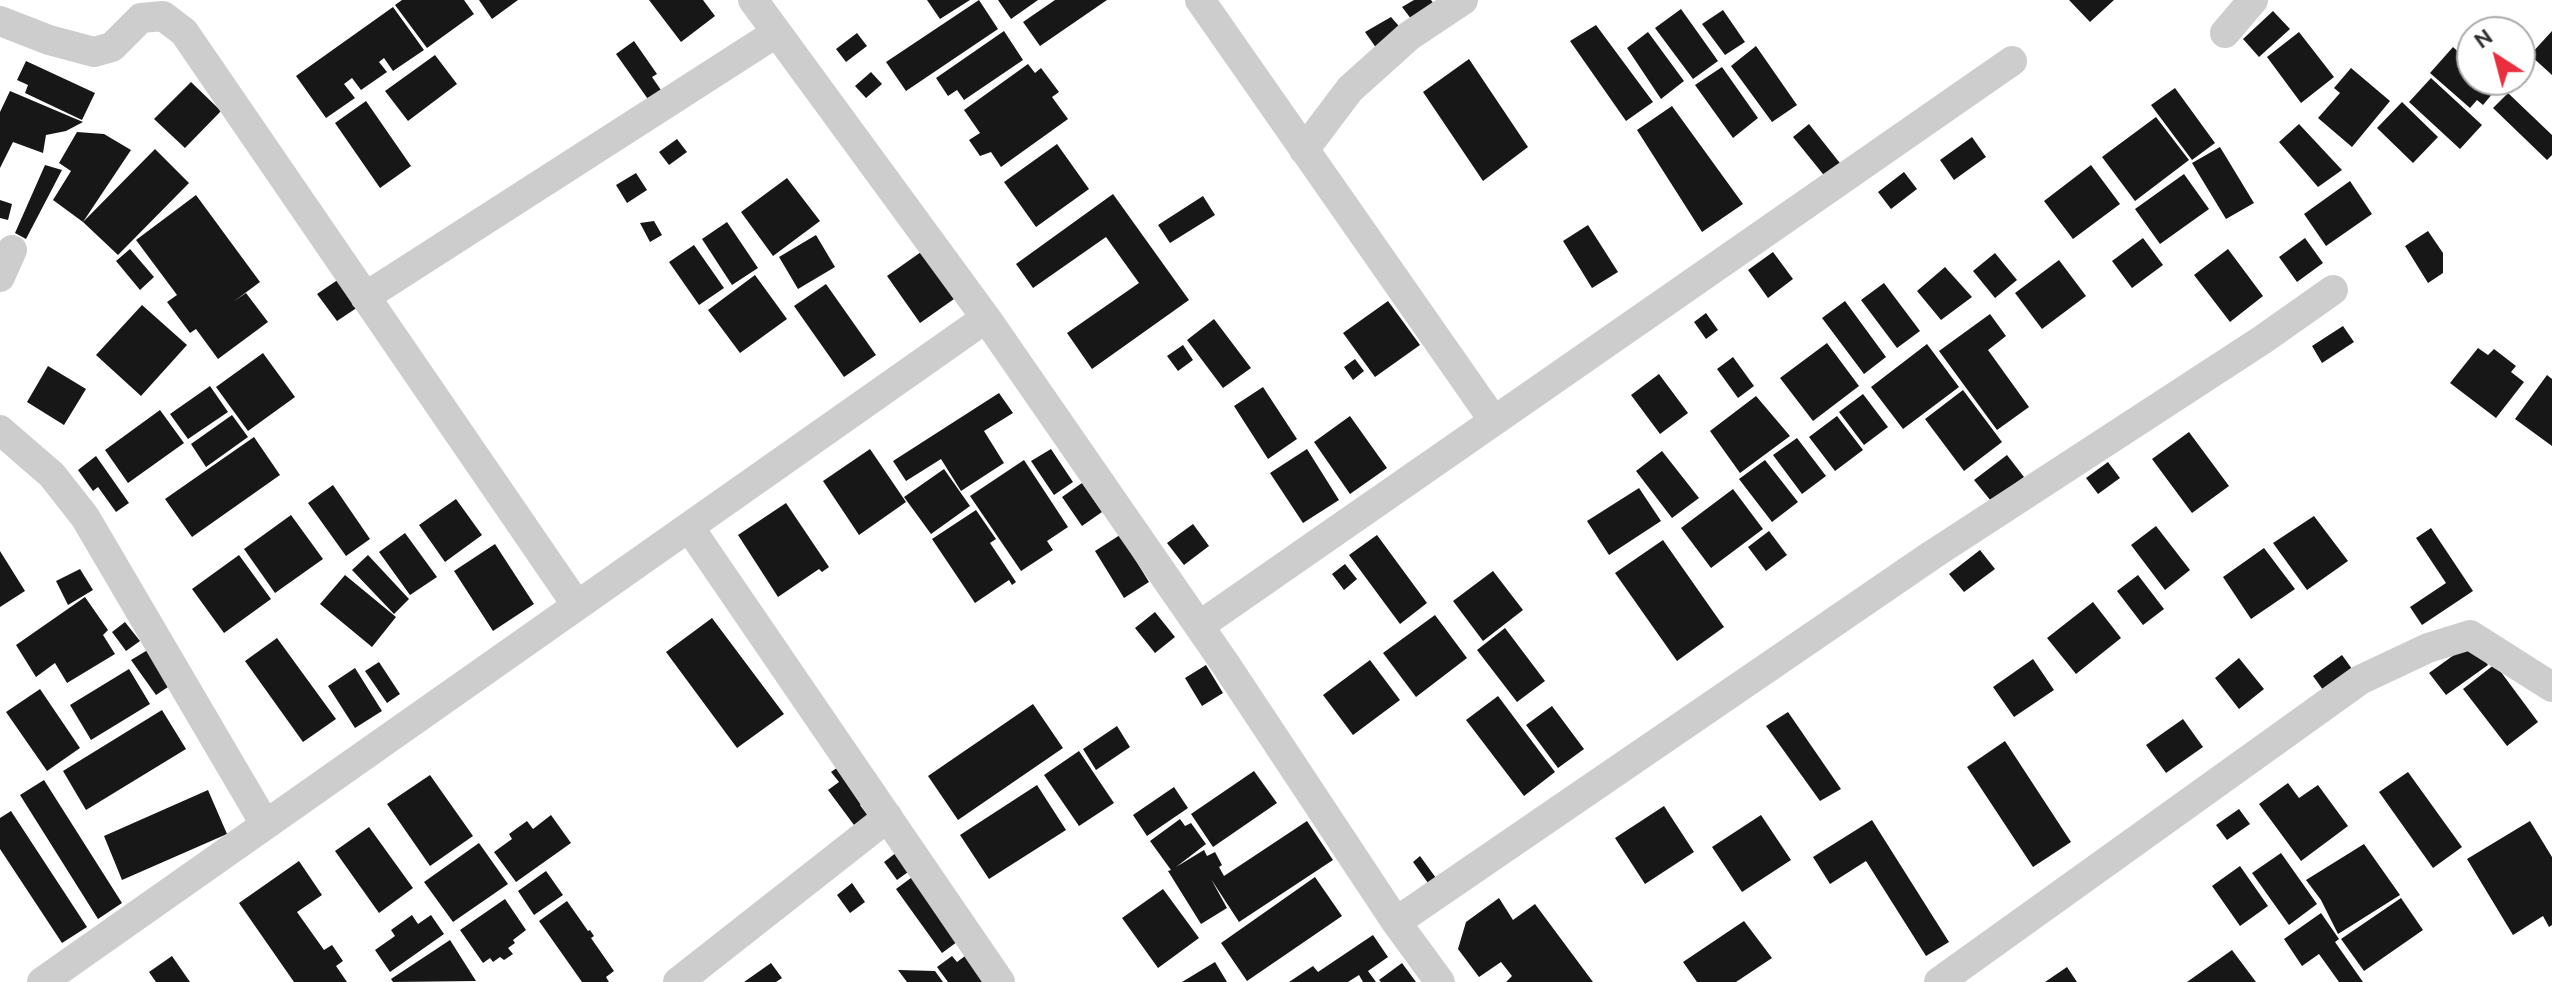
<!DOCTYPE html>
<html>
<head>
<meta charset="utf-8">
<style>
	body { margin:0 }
	#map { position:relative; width:2552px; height:982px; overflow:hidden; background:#fff; font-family:Ubuntu,sans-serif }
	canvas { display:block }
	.north { position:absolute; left:2456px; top:16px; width:80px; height:80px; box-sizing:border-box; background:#fff; border:2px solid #acacac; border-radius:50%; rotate:324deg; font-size:22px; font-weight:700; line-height:32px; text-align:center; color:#303030 }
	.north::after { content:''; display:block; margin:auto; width:28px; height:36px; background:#ea2e3d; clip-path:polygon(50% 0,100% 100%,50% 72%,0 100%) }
</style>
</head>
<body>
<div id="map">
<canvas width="2552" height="982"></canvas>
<div class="north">N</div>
</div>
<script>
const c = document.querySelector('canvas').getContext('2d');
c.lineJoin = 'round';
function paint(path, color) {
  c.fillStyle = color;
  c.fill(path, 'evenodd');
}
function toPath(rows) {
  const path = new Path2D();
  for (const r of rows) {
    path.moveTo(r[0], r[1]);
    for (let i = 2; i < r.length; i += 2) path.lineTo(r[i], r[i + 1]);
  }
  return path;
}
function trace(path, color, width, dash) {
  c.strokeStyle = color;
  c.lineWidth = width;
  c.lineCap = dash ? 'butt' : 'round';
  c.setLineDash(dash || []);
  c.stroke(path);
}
const building = toPath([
	[402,0,464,0,474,14,427,48,395,5],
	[479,0,518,0,492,19],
	[649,0,703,0,715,16,681,42],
	[927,0,970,0,940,19],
	[979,0,998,29,906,91,886,62],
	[998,0,1038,0,1011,19],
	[1055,0,1107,0,1040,46,1023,22],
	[1414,0,1431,0,1438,10,1415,24,1402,7],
	[2069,0,2114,0,2090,22],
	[393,7,424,50,393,71,384,58,379,62,387,72,361,90,352,78,344,84,355,98,326,118,296,76],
	[1681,9,1718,61,1693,79,1655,28],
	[1723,10,1745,42,1725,55,1702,24],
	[2273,11,2290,29,2259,57,2243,39],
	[1391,17,1405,33,1379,52,1365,32],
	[2482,19,2496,32,2472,32,2472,58,2458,45],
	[1596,25,1653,102,1626,121,1570,41],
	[1004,31,1023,60,964,100,957,90,948,96,936,78],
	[2552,31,2552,75,2530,55],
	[1648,32,1684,81,1661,99,1627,48],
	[2299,32,2334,77,2301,103,2267,57],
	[857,33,867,46,846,62,836,49],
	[634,41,657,74,652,77,663,93,650,102,616,54],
	[1756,46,1797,105,1772,122,1731,66],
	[2453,47,2472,64,2472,80,2490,80,2498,87,2483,105,2477,100,2470,108,2430,73],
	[435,55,457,84,408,121,385,91],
	[1469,59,1528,147,1483,181,1423,92],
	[26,61,95,93,82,120,25,93,28,85,17,80],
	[1028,64,1035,73,1041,68,1059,92,1052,97,1068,119,1001,167,991,152,980,156,969,140,980,133,964,110],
	[1722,67,1758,118,1733,138,1695,85],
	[2351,68,2390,101,2352,147,2318,118,2340,93,2334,88],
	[871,72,882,84,866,98,855,86],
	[2431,78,2482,125,2460,149,2409,102],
	[191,82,221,111,185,148,154,119],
	[2175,88,2215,143,2192,160,2151,105],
	[10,91,83,122,66,131,46,135,43,153,13,142,0,168,0,112],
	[2508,93,2552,135,2552,155,2547,160,2493,108],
	[366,101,411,166,380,188,335,123],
	[2402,102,2438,137,2413,163,2377,128],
	[1672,106,1743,204,1702,232,1637,130],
	[2156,117,2189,160,2135,201,2102,157],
	[1809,124,1843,167,1827,179,1793,137],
	[2299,124,2342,170,2318,187,2279,142],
	[77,132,104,134,131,150,83,222,155,149,189,183,118,255,83,222,53,200,71,171,59,163],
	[1972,137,1986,157,1954,180,1940,160],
	[677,139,687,152,669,165,659,152],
	[1057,144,1089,189,1036,227,1004,182],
	[2220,147,2254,203,2226,219,2192,163],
	[45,165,62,170,26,239,15,233],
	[2091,165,2120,204,2073,239,2044,201],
	[1904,172,1917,189,1891,209,1878,192],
	[636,173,647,190,627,203,616,185],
	[2184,174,2209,209,2160,244,2135,209],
	[787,178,820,221,773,256,741,212],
	[2350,181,2372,214,2326,246,2304,214],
	[1113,194,1189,300,1092,369,1067,333,1139,283,1106,237,1033,288,1016,264],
	[196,195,260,282,233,302,246,293,268,322,218,359,196,329,190,333,167,302,177,295,136,240],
	[1203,196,1215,215,1170,243,1158,225],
	[0,200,12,204,8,220,0,218],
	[654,221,662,235,650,242,640,223],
	[727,222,758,268,732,285,702,239],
	[1588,225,1618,272,1592,288,1563,241],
	[2428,231,2443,253,2443,273,2428,283,2405,246],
	[816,235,835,267,798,289,779,257],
	[2143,238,2163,265,2132,288,2112,261],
	[2305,238,2323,263,2297,282,2279,257],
	[694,245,724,288,699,305,669,262],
	[130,249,154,277,140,290,116,261],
	[2228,249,2263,296,2230,322,2194,275],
	[921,252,954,299,920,323,887,276],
	[1773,252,1793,279,1768,298,1748,270],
	[1995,253,2017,280,1995,298,1973,271],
	[2059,260,2086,296,2042,329,2015,293],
	[1945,267,1972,297,1941,320,1917,291],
	[755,275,787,319,740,353,708,310],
	[339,279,358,307,337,321,317,294],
	[1884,283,1920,331,1897,348,1861,300],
	[826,284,876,355,844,377,794,306],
	[1388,301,1420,345,1375,377,1343,333],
	[1845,301,1886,357,1864,374,1822,318],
	[142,305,187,345,141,396,96,355],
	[1706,313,1718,330,1706,339,1694,322],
	[1990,314,2006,336,1988,350,2029,407,1997,430,1939,351],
	[1214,319,1251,368,1223,388,1187,340],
	[2343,326,2354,342,2322,363,2312,346],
	[1827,343,1859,386,1813,421,1780,378],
	[1927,344,1959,387,1903,429,1871,387],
	[1183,345,1193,360,1178,371,1167,356],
	[2478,348,2488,355,2494,349,2516,366,2511,372,2524,382,2496,418,2450,383],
	[263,353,295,397,248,431,216,387],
	[1733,357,1754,386,1738,398,1717,369],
	[1355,359,1364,371,1353,380,1344,367],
	[48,366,86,389,64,425,27,402],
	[1659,374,1688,413,1660,434,1631,395],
	[2547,375,2552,379,2552,446,2515,419],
	[210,386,228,412,188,439,170,414],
	[1263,387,1297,439,1268,459,1234,406],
	[1963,390,2002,442,1964,471,1925,419],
	[999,393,1013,413,984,431,1004,463,961,491,941,459,906,481,893,461],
	[1863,394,1888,427,1864,445,1839,412],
	[1756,396,1790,436,1740,473,1710,431],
	[160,410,184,443,128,483,105,450],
	[232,415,248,437,206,467,191,444],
	[1350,416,1387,468,1350,494,1314,442],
	[1837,416,1863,450,1835,471,1809,437],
	[2189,432,2229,486,2192,513,2152,459],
	[254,437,280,475,192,537,165,499],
	[1797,438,1826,476,1802,494,1773,455],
	[870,449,906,502,859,535,823,481],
	[1051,449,1073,482,1054,495,1031,461],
	[1307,449,1339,500,1303,523,1270,473],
	[1662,451,1699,498,1672,518,1636,471],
	[2007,455,2024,477,1991,501,1974,480],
	[96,456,129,503,116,512,98,487,93,491,78,470],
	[1024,460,1068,527,1047,541,1053,550,1021,571,970,496],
	[1765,460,1798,502,1772,522,1739,479],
	[2108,462,2120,478,2098,494,2086,478],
	[944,469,970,506,931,534,904,497],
	[1082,483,1102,512,1082,526,1062,497],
	[333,485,370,539,346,556,308,503],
	[1639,488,1661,521,1609,555,1587,521],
	[1733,489,1763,529,1711,568,1681,528],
	[456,499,482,535,445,562,419,525],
	[786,503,829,567,822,572,819,569,778,597,738,535],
	[976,510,996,539,990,543,1016,582,1012,585,1009,580,975,603,932,539],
	[291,515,323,559,275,593,244,549],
	[2314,516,2348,561,2307,590,2273,543],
	[1193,524,1209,546,1184,565,1167,543],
	[2156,526,2190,570,2165,590,2131,545],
	[2431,528,2473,591,2422,625,2410,607,2446,583,2416,538],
	[1769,531,1787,555,1766,571,1748,547],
	[405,533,437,577,410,595,379,552],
	[1120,535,1149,582,1124,598,1095,551],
	[1377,535,1427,603,1400,624,1349,555],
	[1663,540,1724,627,1677,661,1615,573],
	[495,544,534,604,493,631,454,571],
	[2264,548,2295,589,2251,619,2223,577],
	[1980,550,1995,569,1964,592,1949,574],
	[0,551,25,591,0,607],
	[239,555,271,599,224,633,192,589],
	[368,555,409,599,394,614,352,570],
	[1345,564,1357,579,1344,590,1332,574],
	[80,569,93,590,68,605,56,581],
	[1493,571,1523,610,1483,641,1453,601],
	[345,575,396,617,372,647,320,604],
	[2138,575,2164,609,2143,625,2117,591],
	[85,597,108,630,103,635,115,654,67,683,55,663,36,677,16,645],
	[2093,602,2121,638,2076,674,2047,638],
	[1155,612,1175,637,1155,653,1135,628],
	[1435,615,1467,658,1416,697,1383,653],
	[712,618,784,714,737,748,666,652],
	[125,622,140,641,126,651,112,632],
	[1505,628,1545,681,1517,702,1477,650],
	[277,638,336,719,303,742,245,661],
	[2472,642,2488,665,2446,695,2429,673],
	[151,648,174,683,156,695,131,660],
	[2342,655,2355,673,2326,694,2313,676],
	[2239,658,2264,689,2239,709,2215,678],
	[2033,659,2054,690,2014,717,1993,687],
	[1370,660,1400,700,1353,735,1323,695],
	[379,662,400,694,387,703,365,671],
	[2495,664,2538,722,2507,746,2463,689],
	[1206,665,1223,693,1202,706,1185,678],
	[355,668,382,711,355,728,328,686],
	[129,669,150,704,91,740,70,705],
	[40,689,80,748,47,771,6,712],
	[1498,696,1555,772,1524,796,1466,720],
	[1033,704,1063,748,958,820,928,776],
	[1552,706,1584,749,1558,768,1526,725],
	[162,710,186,749,86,810,63,771],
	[1788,712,1841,789,1820,801,1766,726],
	[2183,719,2203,747,2166,773,2146,745],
	[1117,726,1130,747,1096,770,1083,749],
	[2005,741,2071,842,2033,867,1967,767],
	[1079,751,1114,803,1079,826,1044,775],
	[841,765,870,797,860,805,871,820,857,829,828,790,839,782,831,772],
	[1254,771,1277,803,1213,847,1191,814],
	[2408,772,2462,847,2433,868,2379,792],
	[430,775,473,836,430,866,387,804],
	[44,780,122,903,98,919,20,795],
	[2288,783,2299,798,2318,785,2348,826,2301,861,2259,804],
	[1037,785,1066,830,989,879,960,835],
	[1174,787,1188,808,1147,836,1133,815],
	[208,790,227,834,122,880,104,836],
	[1664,806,1694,852,1645,884,1615,838],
	[2239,809,2250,824,2227,840,2216,825],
	[11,811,87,927,62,943,0,849,0,818],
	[551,815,571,843,516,882,494,852,512,839,509,834,527,821,533,829],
	[1761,815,1791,860,1742,892,1712,847],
	[1180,819,1185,826,1191,823,1206,844,1176,867,1204,850,1207,856,1215,852,1222,865,1219,867,1224,876,1307,821,1333,860,1239,922,1211,879,1227,908,1201,924,1168,871,1171,870,1150,841],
	[1872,820,1949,942,1926,956,1866,861,1830,884,1813,857],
	[2530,821,2552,857,2552,925,2549,927,2543,916,2513,935,2467,859],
	[369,827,413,888,379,913,335,851],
	[479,843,508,884,453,922,424,882],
	[2364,844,2400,895,2338,934,2321,900,2306,880],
	[901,849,915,867,897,880,884,862],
	[2281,853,2317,904,2289,925,2252,873],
	[1420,856,1436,878,1428,883,1413,862],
	[299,861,322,895,297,912,324,950,332,945,343,961,336,966,347,982,294,982,239,903],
	[2240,866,2268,906,2240,926,2212,886],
	[546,871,563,895,534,915,518,891],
	[919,872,965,936,942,953,896,889],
	[1315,877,1342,916,1247,981,1221,943],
	[852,883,865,902,850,913,837,895],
	[1163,889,1199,938,1158,968,1122,918],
	[1499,898,1513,920,1535,904,1593,982,1506,982,1512,976,1501,962,1479,977,1458,949,1466,922],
	[2401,898,2423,930,2364,971,2341,939],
	[505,899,526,930,513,940,515,943,508,948,513,954,504,960,500,957,493,962,490,958,483,963,460,930],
	[567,901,588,931,590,930,594,936,591,938,614,971,606,977,609,982,582,982,539,921],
	[2321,913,2339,939,2335,942,2363,982,2339,982,2319,954,2302,966,2284,939],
	[412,915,418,924,431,915,444,934,390,972,375,950,395,936,391,930],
	[1744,921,1772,958,1736,982,1697,982,1683,962],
	[1373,935,1388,957,1368,971,1376,982,1363,982,1359,975,1348,982,1289,982,1313,966,1318,972],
	[450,940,476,981,393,982,391,979],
	[2232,950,2256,982,2187,982],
	[969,953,989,982,948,982,937,967,952,956,957,962],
	[172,956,190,982,156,982,149,972],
	[1215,962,1227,982,1182,982],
	[771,963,782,978,776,982,744,982],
	[1402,963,1416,982,1381,982,1379,980],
	[2067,967,2077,982,2045,982],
	[898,970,935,971,943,982,907,982]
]);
const street = toPath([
	[753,0,986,318,1226,665,1396,922,1440,982],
	[1200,0,1494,421],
	[0,21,49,40,94,52,112,47,141,18,163,16,184,32,576,604],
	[2225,33,2253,0],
	[1304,150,1350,89,1409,36,1463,0],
	[0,277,12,250],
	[365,297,776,33],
	[0,430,52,475,85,517,265,824],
	[689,527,1000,982],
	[1199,626,2012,61],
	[1396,922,1932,555,2262,340,2333,290],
	[42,982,986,318],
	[678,982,888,817],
	[1939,982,2360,680,2428,648,2470,635,2552,687]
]);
paint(building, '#171717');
trace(street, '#cdcdcd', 30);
</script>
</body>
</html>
